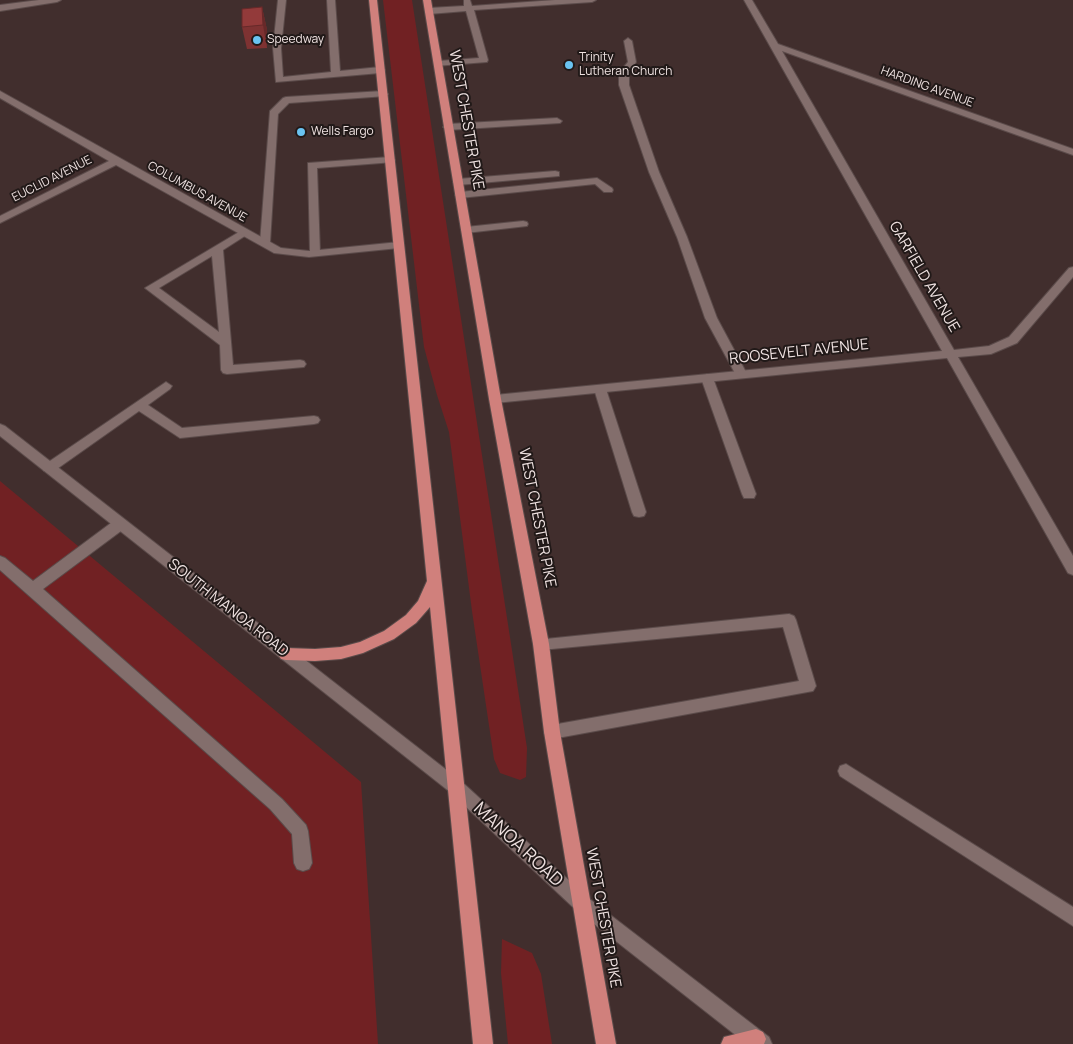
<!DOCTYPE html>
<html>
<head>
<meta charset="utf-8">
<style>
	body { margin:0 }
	canvas { display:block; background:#412e2d }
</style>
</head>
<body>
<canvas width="1073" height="1044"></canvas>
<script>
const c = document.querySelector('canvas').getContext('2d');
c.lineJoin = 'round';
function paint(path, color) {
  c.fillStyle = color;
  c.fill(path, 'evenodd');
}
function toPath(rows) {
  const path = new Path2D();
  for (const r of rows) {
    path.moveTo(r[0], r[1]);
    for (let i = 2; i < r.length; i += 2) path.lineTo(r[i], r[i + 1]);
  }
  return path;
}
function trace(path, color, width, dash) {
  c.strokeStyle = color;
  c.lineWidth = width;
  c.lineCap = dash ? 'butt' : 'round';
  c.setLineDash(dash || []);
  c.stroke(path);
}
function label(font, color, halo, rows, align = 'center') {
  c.font = font + ' Manrope,sans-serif';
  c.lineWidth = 4;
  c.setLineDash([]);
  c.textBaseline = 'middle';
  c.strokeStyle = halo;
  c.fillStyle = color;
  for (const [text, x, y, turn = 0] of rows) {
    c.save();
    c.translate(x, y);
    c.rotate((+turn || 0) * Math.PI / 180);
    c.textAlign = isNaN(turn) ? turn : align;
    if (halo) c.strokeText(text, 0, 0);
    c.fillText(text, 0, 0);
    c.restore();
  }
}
const green = toPath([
	[383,0,412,0,527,748,526,777,520,780,500,773,494,759,472,611,449,432,437,395,424,347],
	[0,481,361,782,378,1044,0,1044],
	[502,939,532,953,541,974,552,1044,508,1044,501,973]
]);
const service = toPath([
	[278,0,286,0,281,48,283,77,331,72,327,0,335,0,340,71,380,67,385,70,380,73,276,82,273,48,278,0],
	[464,0,470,0,472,6,555,0,596,0,592,2,474,10,488,60,487,62,435,66,435,62,438,61,479,58,466,11,429,14,425,11,429,8,464,6,464,0],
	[628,38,632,41,636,62,629,73,629,85,659,172,687,237,717,318,747,374,745,377,737,377,705,318,677,237,649,172,619,85,619,73,628,62,624,41,628,38],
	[383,91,388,94,386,96,289,103,278,114,270,243,265,246,261,245,260,243,270,111,283,98,286,97,383,91],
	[557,118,562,121,560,123,448,130,443,127,448,124,557,118],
	[390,157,395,160,394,162,317,168,320,253,315,256,311,255,310,253,308,163,390,157],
	[555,171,559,172,559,176,458,185,453,182,458,179,555,171],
	[597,178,612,188,613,190,612,192,604,192,595,184,460,198,455,195,460,192,597,178],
	[523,221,527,222,528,224,527,226,466,233,461,230,466,227,523,221],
	[244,229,249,232,248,234,223,250,233,365,300,360,304,361,306,364,304,367,227,374,223,373,221,370,220,345,145,288,244,229],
	[212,256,219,332,159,288,212,256],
	[707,374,713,378,756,494,754,498,744,498,742,494,701,378,707,374],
	[166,382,172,386,170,389,148,405,182,428,314,416,318,417,320,420,318,423,314,424,180,438,139,411,54,471,44,471,42,468,44,465,166,382],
	[600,385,606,389,646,512,644,516,639,517,634,516,632,512,594,389,600,385],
	[120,519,125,520,127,524,125,528,43,589,282,799,306,825,308,831,312,863,309,869,303,871,297,869,294,863,292,834,270,809,0,570,0,556,5,558,33,581,115,520,120,519],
	[789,614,794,616,796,620,816,686,813,691,552,739,546,737,544,732,546,727,552,725,799,681,783,627,541,650,536,648,533,644,536,640,789,614],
	[846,764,1073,907,1073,926,840,776,838,771,840,766,846,764]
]);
const minor = toPath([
	[39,0,61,0,57,2,0,11,0,5,39,0],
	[744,0,752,0,778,44,1073,149,1073,155,782,51,954,350,989,346,1009,337,1069,268,1073,267,1073,277,1017,343,991,354,958,357,1073,556,1073,575,1068,573,947,358,495,403,489,399,495,395,942,351,744,0],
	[0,91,281,248,309,251,399,242,404,245,399,248,309,257,274,253,116,165,0,223,0,216,109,161,0,98,0,91]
]);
const tertiary = toPath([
	[0,424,5,426,462,782,464,787,462,792,456,795,450,792,0,436,0,424]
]);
const secondary = toPath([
	[456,779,462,782,587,897,769,1037,772,1044,747,1044,575,909,450,792,448,787,450,782,456,779]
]);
const trunk = toPath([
	[369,0,377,0,493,1044,473,1044,430,607,416,623,394,639,363,653,341,659,315,661,286,660,281,659,278,654,281,649,286,648,315,649,341,647,360,642,384,631,406,615,418,601,427,581,369,0],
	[423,0,431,0,501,399,549,644,560,732,616,1044,596,1044,544,732,533,644,489,399,423,0],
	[756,1029,763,1032,766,1039,764,1044,721,1044,724,1037,756,1029]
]);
const wall = toPath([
	[262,7,267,30,267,48,247,49,242,27]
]);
const shadedWall = toPath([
	[262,7,267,30,267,48,263,25]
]);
const building = toPath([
	[262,7,263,25,242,27,242,9,262,7]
]);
const markers = [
	[257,40,5,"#6ac3f1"],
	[569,65,5,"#6ac3f1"],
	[301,132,5,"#6ac3f1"]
];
const farPoinames = [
	["Speedway",267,40],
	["Trinity",579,58],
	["Lutheran Church",579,72],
	["Wells Fargo",311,132]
];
const farStreetnames = [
	["HARDING AVENUE",927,87,20],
	["EUCLID AVENUE",52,179,-27],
	["COLUMBUS AVENUE",197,192,29]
];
const streetNames = [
	["WEST CHESTER PIKE",466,120,80],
	["GARFIELD AVENUE",924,277,60],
	["ROOSEVELT AVENUE",799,352,-6],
	["WEST CHESTER PIKE",537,518,79],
	["SOUTH MANOA ROAD",228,608,38],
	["WEST CHESTER PIKE",603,918,80]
];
const nearStreetnames = [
	["MANOA ROAD",518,845,43]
];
paint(green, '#712123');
trace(service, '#5b4b4a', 2);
trace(minor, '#5b4b4a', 2);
trace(tertiary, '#5b4b4a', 2);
trace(secondary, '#5b4b4a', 2);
trace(trunk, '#5b4b4a', 2);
paint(service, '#836e6c');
paint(minor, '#836e6c');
paint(tertiary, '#836e6c');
paint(secondary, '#836e6c');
paint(trunk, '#d0807c');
paint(wall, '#7e3232');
paint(shadedWall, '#672929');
paint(building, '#933a3a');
trace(building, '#672929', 1);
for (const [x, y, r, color] of markers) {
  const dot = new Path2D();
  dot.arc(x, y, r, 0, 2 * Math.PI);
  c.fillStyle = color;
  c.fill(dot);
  trace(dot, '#211918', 2);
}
label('12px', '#efe2e1', '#211918', farPoinames, 'left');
label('12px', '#efe2e1', '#211918', farStreetnames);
label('15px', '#efe2e1', '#211918', streetNames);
label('18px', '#efe2e1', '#211918', nearStreetnames);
</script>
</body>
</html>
